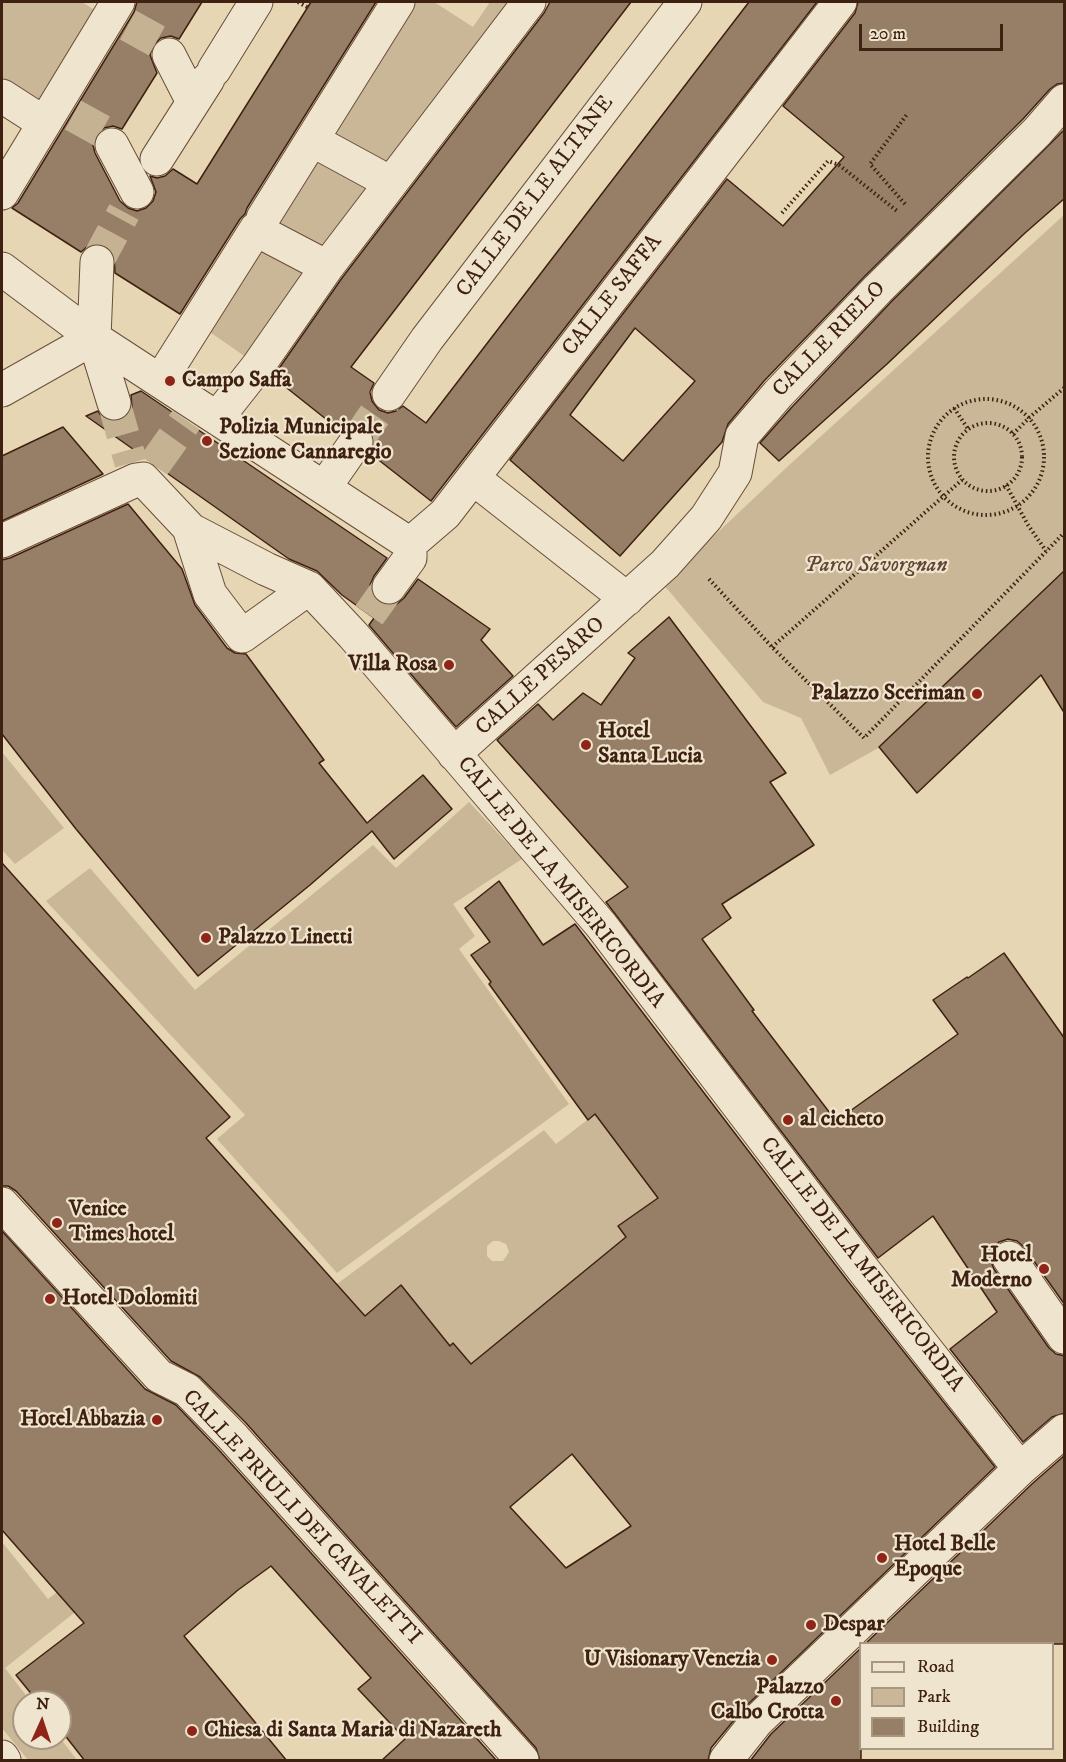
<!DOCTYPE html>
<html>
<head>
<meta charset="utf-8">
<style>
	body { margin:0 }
	#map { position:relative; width:1066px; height:1762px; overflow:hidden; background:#e6d6b4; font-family:"IM FELL DW Pica",serif }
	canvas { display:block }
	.frame { position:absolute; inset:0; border:3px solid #3f2111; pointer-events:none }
	.legend { position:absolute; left:859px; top:1642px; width:195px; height:108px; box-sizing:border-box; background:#efe4ce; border:2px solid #a99682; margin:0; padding:8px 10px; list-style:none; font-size:18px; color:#3f2111 }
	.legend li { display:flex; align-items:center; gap:12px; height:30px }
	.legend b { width:30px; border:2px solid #a99682 }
	.north { position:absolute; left:12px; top:1690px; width:60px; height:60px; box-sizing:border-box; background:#efe4ce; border:2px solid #a99682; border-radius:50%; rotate:3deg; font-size:16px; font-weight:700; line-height:24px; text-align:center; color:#3f2111 }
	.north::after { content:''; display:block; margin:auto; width:21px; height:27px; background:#8f2418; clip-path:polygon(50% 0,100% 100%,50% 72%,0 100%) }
	.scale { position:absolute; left:859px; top:24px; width:144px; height:27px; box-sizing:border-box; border:3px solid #3f2111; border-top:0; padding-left:8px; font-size:18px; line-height:21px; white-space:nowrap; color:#3f2111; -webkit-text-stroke:4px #efe4ce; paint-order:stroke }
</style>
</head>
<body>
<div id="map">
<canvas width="1066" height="1762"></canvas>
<div class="frame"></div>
<ul class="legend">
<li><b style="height:8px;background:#efe4ce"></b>Road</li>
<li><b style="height:16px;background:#cab798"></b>Park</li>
<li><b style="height:16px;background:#967f66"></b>Building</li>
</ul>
<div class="north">N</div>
<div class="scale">20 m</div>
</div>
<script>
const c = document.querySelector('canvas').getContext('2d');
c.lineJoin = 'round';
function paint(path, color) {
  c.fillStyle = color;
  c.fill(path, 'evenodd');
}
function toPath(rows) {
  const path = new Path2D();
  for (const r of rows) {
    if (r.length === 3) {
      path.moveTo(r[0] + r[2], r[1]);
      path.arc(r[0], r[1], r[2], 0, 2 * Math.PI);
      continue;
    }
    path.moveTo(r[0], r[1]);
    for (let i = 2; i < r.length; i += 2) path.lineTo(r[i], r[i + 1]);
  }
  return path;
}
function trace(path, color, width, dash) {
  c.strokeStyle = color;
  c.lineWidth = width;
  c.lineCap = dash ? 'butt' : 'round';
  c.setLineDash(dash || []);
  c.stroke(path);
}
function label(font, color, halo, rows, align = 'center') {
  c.font = font + ' "IM FELL DW Pica",serif';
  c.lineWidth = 4.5;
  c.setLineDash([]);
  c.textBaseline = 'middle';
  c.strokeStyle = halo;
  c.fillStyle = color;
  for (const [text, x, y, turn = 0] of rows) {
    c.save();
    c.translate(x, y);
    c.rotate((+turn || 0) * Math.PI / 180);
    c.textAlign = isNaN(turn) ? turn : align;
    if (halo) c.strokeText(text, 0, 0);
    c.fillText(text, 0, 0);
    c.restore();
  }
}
const green = toPath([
	[2,2,82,2,96,11,38,112,2,88],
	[413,2,434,2,473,27,490,2,522,2,392,175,328,140],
	[317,153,379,185,326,256,270,227],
	[1064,215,1064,570,880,747,830,775,801,718,763,702,663,584,786,468],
	[264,242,316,273,250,360,207,330],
	[2,752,64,828,15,864,2,850],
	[469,802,522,859,453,904,475,936,459,949,569,1104,337,1273,217,1139,245,1115,46,901,90,868,195,990,373,845,396,868],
	[595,1114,659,1199,635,1248,515,1418,454,1343,408,1383,338,1303,347,1295,337,1284,544,1130,556,1144],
	[493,1241,499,1241,506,1244,509,1252,503,1261,492,1261,487,1256,487,1246],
	[2,1542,48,1599,110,1552,124,1573,5,1668,31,1702,24,1702,24,1738,60,1738,77,1760,28,1760,2,1728]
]);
const building = toPath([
	[137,2,202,2,179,39,171,36,161,38,153,45,150,55,157,73,122,129,113,126,104,128,96,136,93,145,95,153,120,201,128,208,137,211,146,208,153,201,156,192,150,176,157,178,165,176,173,169,197,184,311,2,376,2,247,208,245,214,240,219,180,314,115,273,114,254,106,246,98,243,89,245,81,252,12,208,18,203,134,12,137,2],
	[550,2,631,2,351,367,374,383,370,392,372,401,379,410,388,413,396,411,403,406,426,423,749,2,817,2,431,501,371,454,375,443,373,435,367,427,357,423,349,425,341,431,273,377,342,278,544,13,550,2],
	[858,2,1065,2,1065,83,1057,84,1050,89,1023,119,865,276,764,381,728,424,722,442,620,556,510,460,727,179,783,226,844,157,783,106,855,13,858,2],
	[635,328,695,381,623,461,570,415,635,328],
	[1065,129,1065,198,1025,233,887,364,779,461,760,443,792,407,891,302,1065,129],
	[141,391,387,558,374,576,370,585,372,594,378,602,388,606,397,604,404,598,418,579,490,629,481,640,513,676,456,727,369,625,374,618,342,595,317,571,289,559,86,416,98,411,102,417,109,421,120,421,127,416,132,408,131,395,141,391],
	[63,427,103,474,2,521,2,456,63,427],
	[128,504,182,569,195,605,227,648,235,653,246,654,324,760,319,763,367,823,423,775,452,809,394,859,372,831,310,885,198,976,76,829,2,734,2,560,10,558,128,504],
	[1065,570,1065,714,1041,675,917,793,879,747,1065,570],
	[669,617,786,773,770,782,814,845,722,904,731,918,702,939,754,1010,752,1011,836,1121,958,1034,933,1000,967,977,968,978,1004,953,1065,1039,1065,1305,1024,1247,1017,1241,1008,1239,999,1242,992,1250,990,1259,994,1269,1049,1348,1056,1354,1065,1356,1065,1413,1052,1417,1023,1442,950,1349,997,1312,933,1216,878,1258,606,902,628,887,497,740,538,704,553,720,583,693,601,705,635,658,628,653,669,617],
	[2,863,230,1117,206,1138,365,1316,401,1285,450,1346,453,1343,471,1364,626,1237,618,1226,658,1198,595,1114,588,1120,489,984,491,982,471,955,490,942,465,908,499,881,543,945,575,924,847,1280,995,1467,744,1708,711,1748,708,1761,540,1761,536,1748,246,1423,200,1377,171,1361,16,1191,8,1186,2,1186,2,863],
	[572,1454,631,1526,566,1568,510,1507,572,1454],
	[2,1231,145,1389,176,1405,218,1449,497,1761,381,1761,405,1739,358,1689,371,1678,271,1566,238,1590,184,1636,287,1761,85,1761,60,1729,60,1702,38,1702,16,1675,84,1623,2,1530,2,1231],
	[1065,1455,1065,1644,865,1644,1033,1483,1065,1455],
	[861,1648,861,1761,750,1761,771,1734,861,1648]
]);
const minorTunnel = toPath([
	[128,25,166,46],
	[73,115,109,135],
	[97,262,124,212],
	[114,403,131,463],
	[356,442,389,394],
	[154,465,186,420],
	[369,615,389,587]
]);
const path = toPath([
	[298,2,307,7],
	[905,204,870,164,908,113],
	[782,213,828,161,839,165,897,211],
	[986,457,58],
	[954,408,968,429],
	[988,457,34],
	[1013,434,1030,417,1064,388],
	[1006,485,1028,525,1046,551],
	[709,579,772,647,864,738,1064,533],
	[772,647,962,480]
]);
const minor = toPath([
	[169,55,193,102],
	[214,70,256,2],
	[2,96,44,123],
	[312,140,391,183],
	[112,145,137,192],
	[157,159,208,79],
	[2,193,118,2],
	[263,218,398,2],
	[266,235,327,267],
	[97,262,94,338,114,403],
	[2,269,94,338,410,544],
	[160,381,256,229],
	[2,390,94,338],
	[389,394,427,339,685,2],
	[217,418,258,366,327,267,529,2],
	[473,478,627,599],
	[324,488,356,442],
	[189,528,210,594,242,636,309,588],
	[2,541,136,480,143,479,191,530,266,569,309,588,353,635,601,925,862,1268,1020,1469],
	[410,544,445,514,840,2],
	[389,587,410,558,410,544],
	[454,754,665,564,706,518,735,473,742,436,778,394,878,289,1037,132,1064,101],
	[2,1204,159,1376,187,1390,232,1436,522,1760],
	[1009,1258,1064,1337],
	[2,1757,4,1760],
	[726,1760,757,1721,1020,1469,1064,1431]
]);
const markers = [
	[170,381,6,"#8f2418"],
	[207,441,6,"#8f2418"],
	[449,665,6,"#8f2418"],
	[977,694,6,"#8f2418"],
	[586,745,6,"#8f2418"],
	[206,938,6,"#8f2418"],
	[788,1120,6,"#8f2418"],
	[57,1223,6,"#8f2418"],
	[1044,1269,6,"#8f2418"],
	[50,1299,6,"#8f2418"],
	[157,1420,6,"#8f2418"],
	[882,1558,6,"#8f2418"],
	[811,1625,6,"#8f2418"],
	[772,1660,6,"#8f2418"],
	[836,1701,6,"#8f2418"],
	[192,1731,6,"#8f2418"]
];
const streetNames = [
	["CALLE DE LE ALTANE",536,197,-53],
	["CALLE SAFFA",613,296,-52],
	["CALLE RIELO",830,340,-46],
	["CALLE PESARO",541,677,-42],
	["CALLE DE LA MISERICORDIA",560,883,51],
	["CALLE DE LA MISERICORDIA",861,1265,52],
	["CALLE PRIULI DEI CAVALETTI",301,1518,47]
];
const poiNames = [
	["Campo Saffa",182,381],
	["Polizia Municipale",219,428],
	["Sezione Cannaregio",219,453],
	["Villa Rosa",437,665,"right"],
	["Palazzo Sceriman",965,694,"right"],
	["Hotel",598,732],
	["Santa Lucia",598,757],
	["Palazzo Linetti",218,938],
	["al cicheto",800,1120],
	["Venice",69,1210],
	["Times hotel",69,1235],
	["Hotel",1032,1256,"right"],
	["Moderno",1032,1281,"right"],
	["Hotel Dolomiti",62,1299],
	["Hotel Abbazia",145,1420,"right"],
	["Hotel Belle",894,1545],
	["Epoque",894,1570],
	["Despar",823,1625],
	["U Visionary Venezia",760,1660,"right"],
	["Palazzo",824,1688,"right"],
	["Calbo Crotta",824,1713,"right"],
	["Chiesa di Santa Maria di Nazareth",204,1731]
];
const parkNames = [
	["Parco Savorgnan",876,566]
];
paint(green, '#cab798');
paint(building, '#967f66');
trace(building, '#3f2111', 1.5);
trace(minorTunnel, '#c5b293', 33, [33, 16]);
trace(minor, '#694e3a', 35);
trace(path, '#3f2111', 4, [1.5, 3]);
trace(minor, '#efe4ce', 33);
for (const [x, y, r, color] of markers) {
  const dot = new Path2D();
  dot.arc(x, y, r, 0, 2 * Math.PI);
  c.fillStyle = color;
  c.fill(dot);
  trace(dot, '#efe4ce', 2);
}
label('22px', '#3f2111', '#efe4ce', streetNames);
label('bold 22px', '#3f2111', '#efe4ce', poiNames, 'left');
label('italic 22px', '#624633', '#efe4ce', parkNames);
</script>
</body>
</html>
